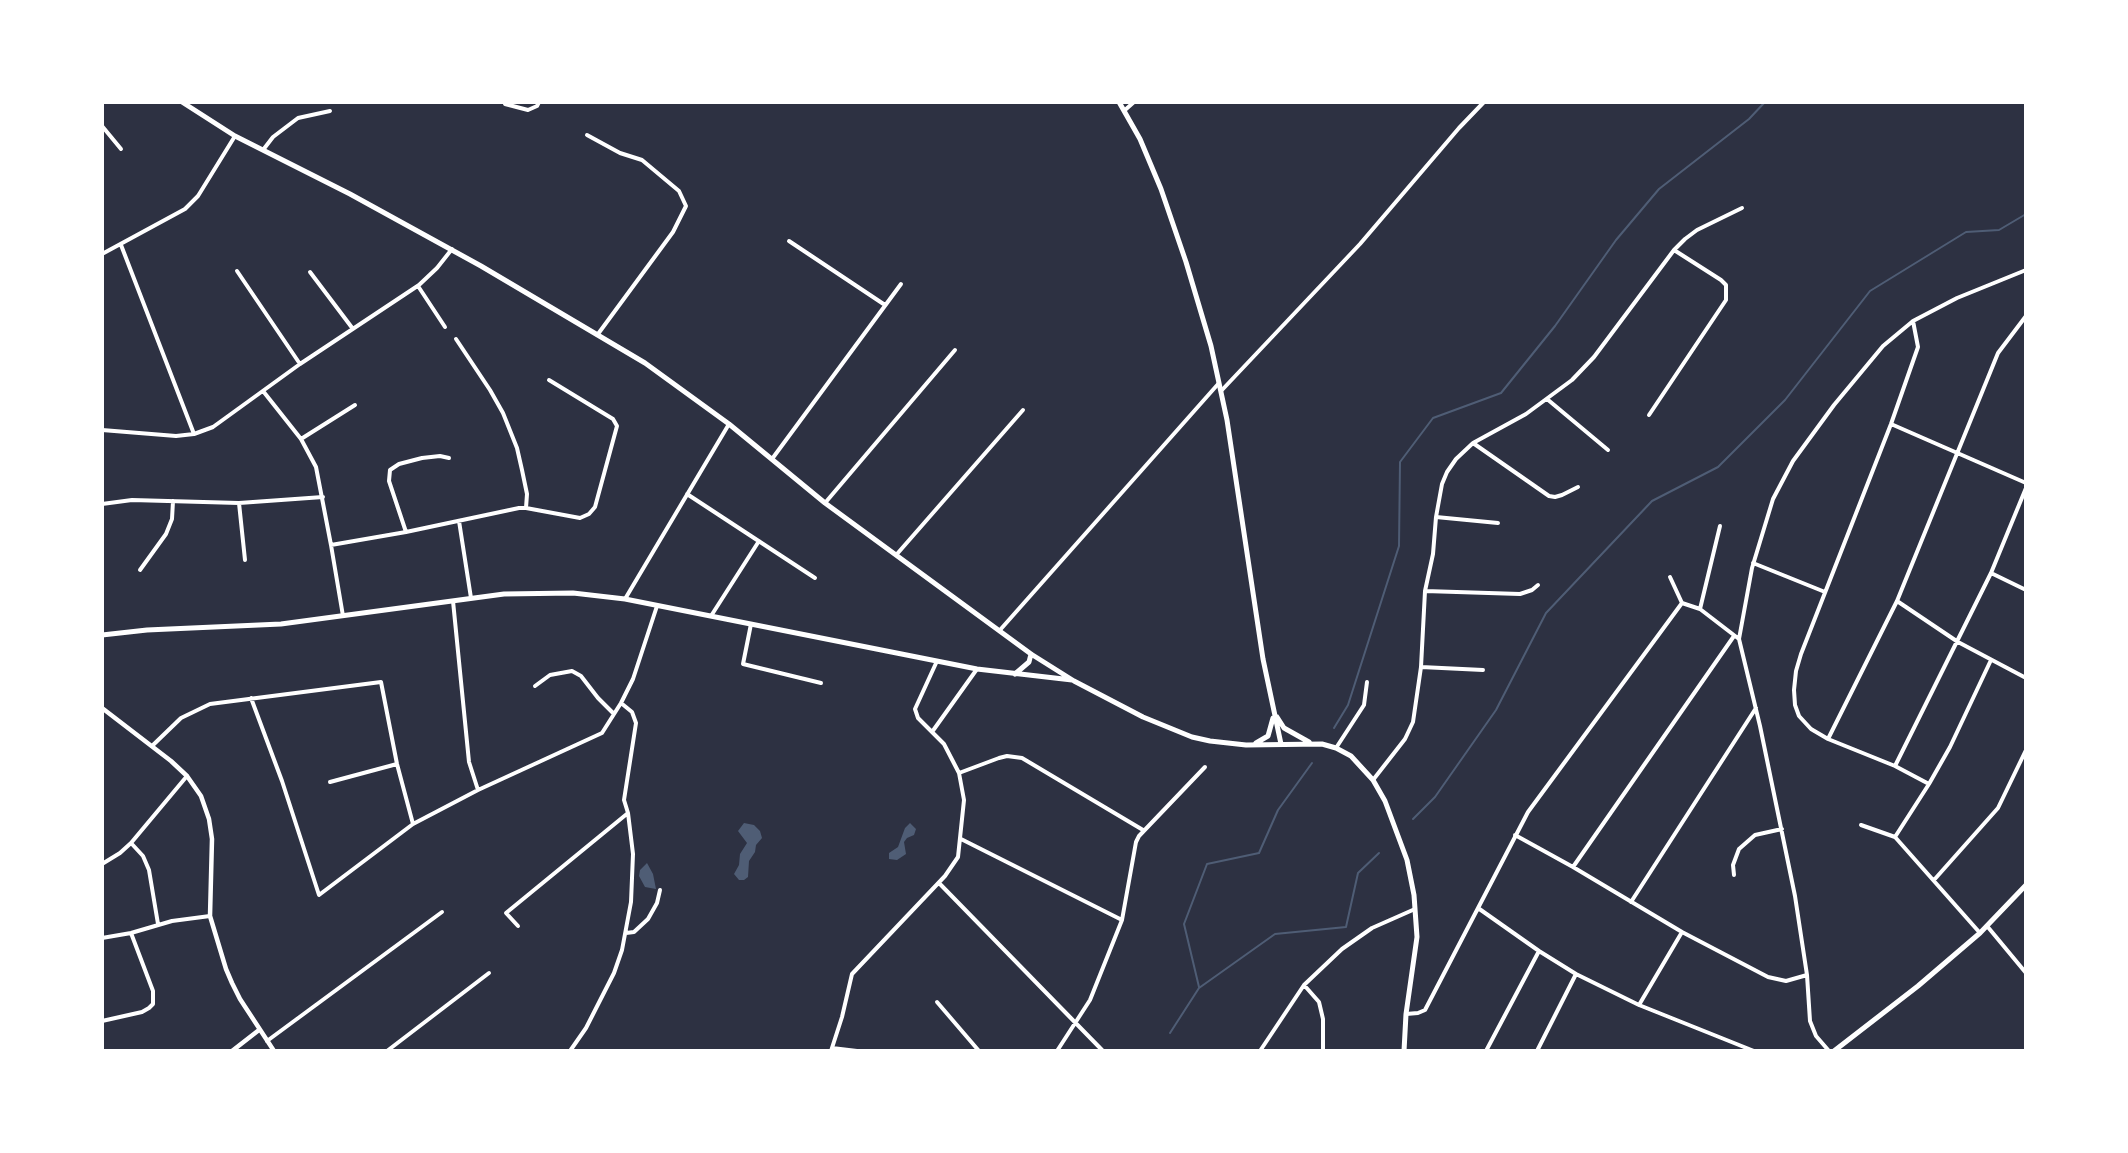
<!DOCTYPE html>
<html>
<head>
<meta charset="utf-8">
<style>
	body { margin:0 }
	#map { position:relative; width:2128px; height:1153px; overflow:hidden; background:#2d3142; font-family:Commissioner,sans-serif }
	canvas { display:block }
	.frame { position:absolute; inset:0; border:104px solid #fff; pointer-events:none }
</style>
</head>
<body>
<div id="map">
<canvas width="2128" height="1153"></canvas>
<div class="frame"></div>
</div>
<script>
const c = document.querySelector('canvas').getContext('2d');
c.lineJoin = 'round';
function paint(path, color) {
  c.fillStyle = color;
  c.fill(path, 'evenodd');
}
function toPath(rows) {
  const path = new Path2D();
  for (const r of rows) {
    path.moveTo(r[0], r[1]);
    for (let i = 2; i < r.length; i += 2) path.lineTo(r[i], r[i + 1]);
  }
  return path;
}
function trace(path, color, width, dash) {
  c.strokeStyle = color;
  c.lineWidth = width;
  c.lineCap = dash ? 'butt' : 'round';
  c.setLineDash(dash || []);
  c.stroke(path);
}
const water = toPath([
	[744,823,754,825,760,831,762,838,756,845,755,852,749,861,748,877,744,880,739,880,734,874,739,865,740,854,747,843,738,831],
	[910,823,916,829,914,835,907,838,904,842,906,854,897,860,889,859,889,853,898,847,905,828],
	[647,863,653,874,656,889,645,887,639,876,640,870]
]);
const stream = toPath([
	[1334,728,1348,705,1399,546,1400,462,1433,418,1501,393,1555,326,1616,240,1659,189,1749,119,1765,102],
	[1413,819,1435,797,1496,710,1546,613,1652,501,1718,467,1785,400,1870,291,1966,232,1999,230,2026,214],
	[1199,987,1184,924,1207,864,1259,853,1278,810,1312,763],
	[1170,1033,1199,988,1275,934,1346,927,1358,873,1379,853]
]);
const minor = toPath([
	[505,104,528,110,537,106,539,102],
	[1125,110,1134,102],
	[102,126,121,149],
	[587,135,620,153,642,160,679,191,686,206,673,232,598,334],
	[263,150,273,137,298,118,330,111],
	[789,241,885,305],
	[121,245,194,434],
	[102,254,185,209,198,196,235,136],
	[237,271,300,364],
	[310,272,353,329],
	[418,286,445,327],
	[1913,321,1918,347,1891,424,1801,654,1796,671,1794,690,1795,705,1799,716,1811,729,1828,739,1895,766,1929,784],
	[456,339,490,390,503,413,517,448,522,470,527,494,526,508],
	[1222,390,1360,244,1459,128,1484,102],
	[263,391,301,439,316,467,331,545,343,616],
	[1547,399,1608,450],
	[1649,415,1726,300,1726,285,1721,280,1674,250],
	[1891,424,2026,483],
	[102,430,176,436,194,434,213,427,300,364,419,285,437,268,452,249],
	[301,439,355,405],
	[1473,443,1549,496,1555,497,1562,495,1578,487],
	[772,459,901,284],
	[687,494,815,578],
	[239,503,245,560],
	[825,503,955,350],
	[102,504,132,500,239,503,323,497],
	[1436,517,1498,523],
	[459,521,471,598],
	[406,532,389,481,390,470,399,464,422,458,440,456,449,458],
	[331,545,406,532,519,508,526,508,580,518,589,514,595,507,617,426,613,419,549,380],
	[897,554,1023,410],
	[1753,563,1825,592],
	[140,570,166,534,172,519,173,501],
	[1991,573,2026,590],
	[1670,577,1682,603,1700,609,1739,639],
	[1425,591,1520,594,1532,590,1538,585],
	[625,599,729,424],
	[453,601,469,762,478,790],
	[1897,601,1958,642,2026,678],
	[1700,609,1720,526],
	[711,616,759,541],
	[751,624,743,664,821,683],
	[1000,630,1219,383],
	[1421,667,1483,670],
	[535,686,550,675,572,671,581,676,598,698,614,714],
	[251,698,282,781,319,895,413,824,478,790,602,733,621,703,633,679,657,606],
	[932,732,977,669],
	[1828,739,1897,601,1998,353,2026,316],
	[152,746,181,718,210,704,381,682,397,764,413,824],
	[1336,748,1364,705,1367,682],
	[1895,766,1991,573,2026,488],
	[959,773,999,758,1007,756,1022,758,1143,830],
	[1373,780,1405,739,1413,722,1421,667,1425,591,1433,554,1436,517,1442,484,1447,472,1456,459,1473,443,1526,414,1572,380,1594,357,1674,250,1685,239,1697,230,1742,208],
	[330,782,397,764],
	[1861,825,1895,837,1980,933],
	[1515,835,1573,867,1682,932,1768,977,1786,981,1807,975],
	[1895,837,1929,784,1950,747,1991,660],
	[961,839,1122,920],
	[131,843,143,856,149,870,158,924],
	[102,864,120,853,131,843,187,776],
	[1573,867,1734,636],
	[1734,875,1733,865,1739,849,1755,835,1782,829],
	[1934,880,1998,808,2026,750],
	[939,883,1103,1051],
	[1631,902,1756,708],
	[1478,908,1539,951,1576,974,1639,1005,1754,1051],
	[518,926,506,913,628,813],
	[1987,926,2026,973],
	[626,933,634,932,648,919,657,903,660,890],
	[102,938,131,933,172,921,210,916],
	[1304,985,1319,1002,1323,1019,1323,1051],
	[937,1002,979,1051],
	[1639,1005,1682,932],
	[1406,1014,1418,1013,1425,1010,1528,812,1682,603],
	[102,1021,142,1012,149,1008,153,1004,153,991,131,933],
	[267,1041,442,912],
	[832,1048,857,1051],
	[387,1051,489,973],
	[570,1051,586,1028,614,973,622,950,631,902,633,854,628,813,624,800,636,723,632,712,621,703],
	[831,1051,842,1017,852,974,945,876,958,857,964,800,959,773,944,744,918,718,915,709,937,661],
	[1057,1051,1090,1000,1122,920,1136,842,1139,836,1205,767],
	[1260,1051,1304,985,1342,949,1372,928,1415,909],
	[1486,1051,1539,951],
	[1537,1051,1576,974],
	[1829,1051,1816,1036,1810,1021,1807,975,1795,896,1760,726,1739,639,1752,568,1773,499,1793,461,1834,405,1883,346,1913,321,1957,298,2026,270]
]);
const tertiary = toPath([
	[102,708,171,761,187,776,201,796,209,819,212,839,210,916,226,969,232,983,240,999,274,1051],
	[232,1051,259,1030]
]);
const secondary = toPath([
	[182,102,235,136,350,194,481,266,645,363,729,424,825,503,1031,654,1074,681,1143,717,1192,737,1210,741,1246,745,1322,744,1336,748,1351,756,1373,780,1385,801,1407,860,1414,895,1417,937,1406,1014,1404,1051],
	[1119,102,1140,139,1161,189,1186,262,1211,346,1227,420,1263,659,1281,744],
	[102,635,147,630,281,624,504,594,573,593,625,599,977,669,1072,680],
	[1015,674,1029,662,1031,654],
	[1277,717,1284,728,1309,742],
	[1256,743,1268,736,1273,718],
	[1834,1051,1918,986,1980,933,2026,885]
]);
paint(water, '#4f5d75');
trace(stream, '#4f5d75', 2);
trace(minor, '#fff', 4);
trace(tertiary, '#fff', 4.5);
trace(secondary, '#fff', 5);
</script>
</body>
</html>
